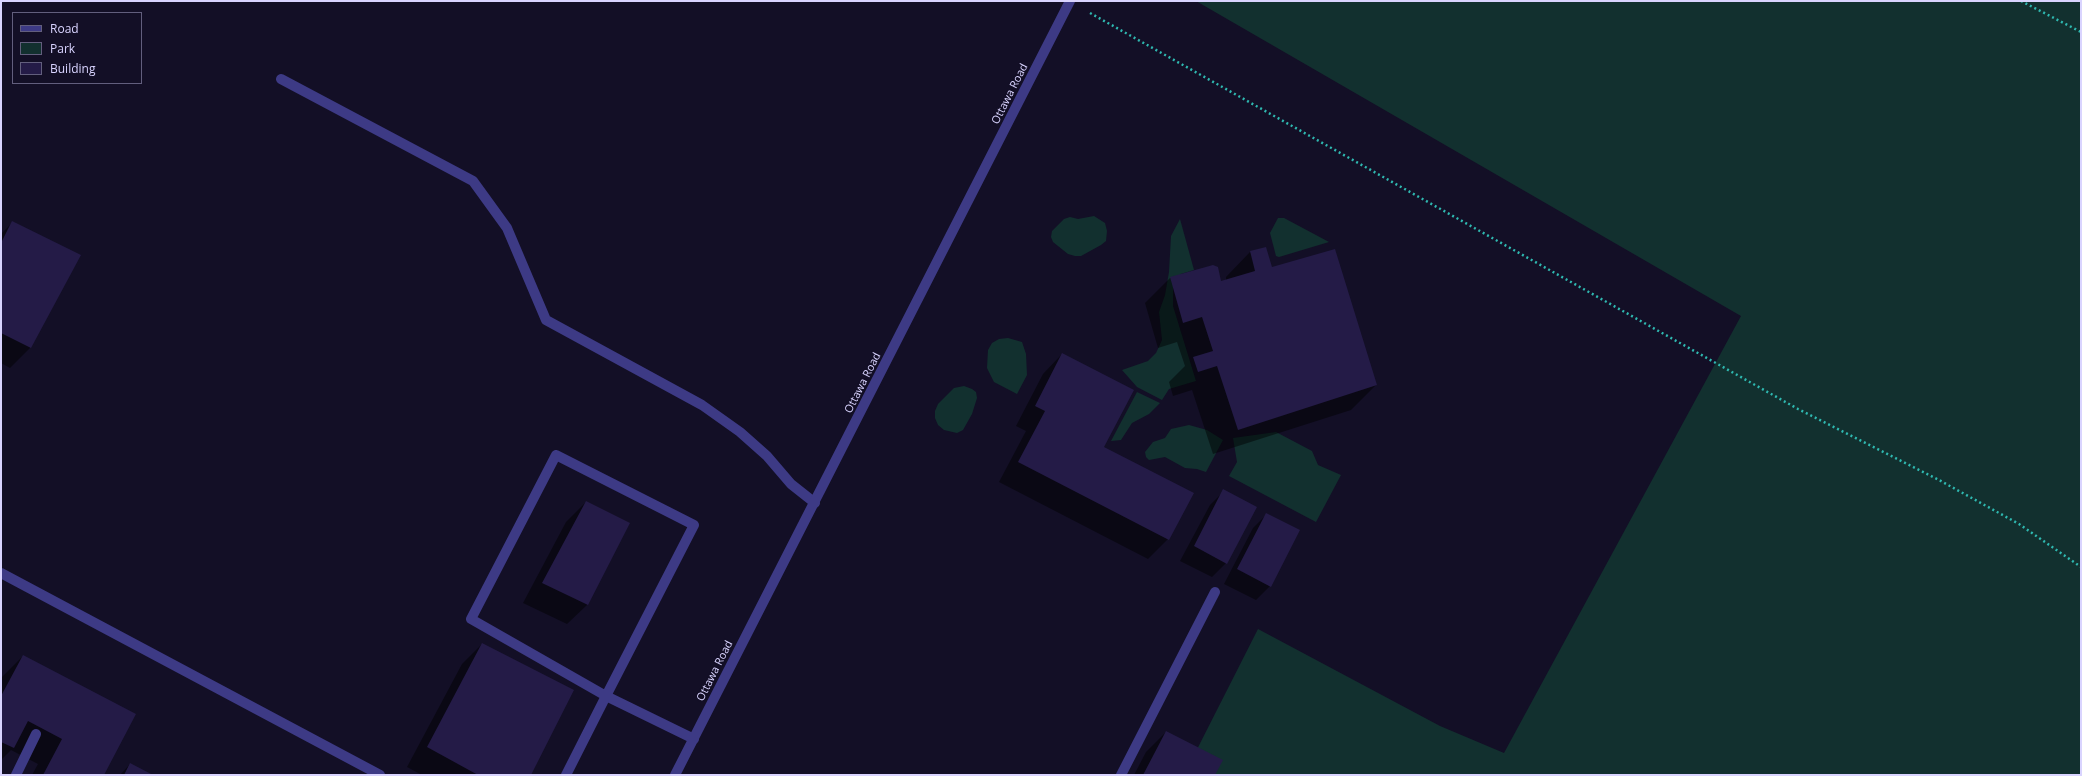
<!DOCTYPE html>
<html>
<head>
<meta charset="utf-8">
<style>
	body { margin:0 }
	#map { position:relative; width:2082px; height:776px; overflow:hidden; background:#130f26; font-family:"Open Sans",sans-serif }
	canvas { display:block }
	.frame { position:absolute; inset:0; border:2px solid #d9d4ff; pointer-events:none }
	.legend { position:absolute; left:12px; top:12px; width:130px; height:72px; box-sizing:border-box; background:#130f26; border:1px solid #625e7d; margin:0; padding:5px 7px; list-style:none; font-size:12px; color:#d9d4ff }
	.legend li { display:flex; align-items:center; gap:8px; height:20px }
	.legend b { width:20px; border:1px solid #625e7d }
</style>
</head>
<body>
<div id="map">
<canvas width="2082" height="776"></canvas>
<div class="frame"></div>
<ul class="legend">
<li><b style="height:5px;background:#3d3a85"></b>Road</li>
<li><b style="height:11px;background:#12302f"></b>Park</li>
<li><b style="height:11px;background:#241b47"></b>Building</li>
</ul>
</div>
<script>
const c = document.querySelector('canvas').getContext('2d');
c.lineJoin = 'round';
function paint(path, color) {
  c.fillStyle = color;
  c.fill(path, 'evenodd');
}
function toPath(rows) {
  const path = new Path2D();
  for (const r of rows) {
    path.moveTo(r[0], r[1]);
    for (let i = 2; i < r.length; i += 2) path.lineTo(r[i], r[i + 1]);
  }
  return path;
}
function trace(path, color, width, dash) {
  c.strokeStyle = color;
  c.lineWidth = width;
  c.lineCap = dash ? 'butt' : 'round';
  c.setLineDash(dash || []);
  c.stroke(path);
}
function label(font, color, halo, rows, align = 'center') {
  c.font = font + ' "Open Sans",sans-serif';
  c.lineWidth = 3;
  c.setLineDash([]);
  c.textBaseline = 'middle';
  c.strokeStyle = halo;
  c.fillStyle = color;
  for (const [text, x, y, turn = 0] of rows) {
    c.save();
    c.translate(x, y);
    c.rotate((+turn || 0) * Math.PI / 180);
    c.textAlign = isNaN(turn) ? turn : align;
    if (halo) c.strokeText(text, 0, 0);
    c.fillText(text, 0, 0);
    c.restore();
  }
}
const green = toPath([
	[1196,1,2081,1,2081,775,1184,775,1258,629,1440,726,1504,753,1741,316],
	[1094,216,1105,223,1107,231,1106,241,1101,245,1081,256,1075,256,1068,254,1053,242,1051,237,1052,231,1064,219,1070,217,1078,219],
	[1278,218,1284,218,1329,242,1279,257,1276,256,1270,233],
	[1180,219,1194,270,1181,274,1173,289,1173,306,1196,381,1169,389,1162,400,1137,387,1122,370,1148,361,1156,353,1162,340,1159,312,1165,295,1169,272,1171,236],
	[1008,338,1022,342,1026,354,1027,375,1017,394,994,382,987,368,988,350,992,343,999,339],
	[964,386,972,389,976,392,977,398,972,414,963,430,957,433,944,430,938,425,935,418,935,411,938,404,954,388],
	[1137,392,1160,403,1149,414,1132,423,1121,440,1111,441],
	[1189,425,1207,430,1223,440,1206,472,1197,469,1185,468,1165,457,1149,460,1146,457,1145,452,1153,442,1165,438,1171,429],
	[1276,432,1312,451,1318,465,1341,475,1316,522,1229,476,1237,462,1233,438]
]);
const shadow = toPath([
	[12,223,80,256,30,348,10,368,1,363,1,234],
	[1250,252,1271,268,1376,385,1351,410,1213,454,1192,390,1173,396,1169,382,1185,366,1177,342,1158,348,1145,303,1170,278,1213,266,1220,282,1226,281,1226,277],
	[1062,354,1103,447,1168,539,1148,559,999,482,1026,431,1016,426,1043,374],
	[1224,491,1226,563,1212,577,1180,561,1210,505],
	[586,502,629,524,587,605,567,624,523,603,566,522],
	[1267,514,1270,586,1256,600,1224,584,1253,528],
	[482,644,530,775,422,775,407,767,462,664],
	[23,656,103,775,32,775,38,764,11,750,1,760,1,678],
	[1166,732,1214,775,1134,775,1146,752],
	[130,764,151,775,120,775]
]);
const building = toPath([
	[12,221,81,255,31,348,1,333,1,243],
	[1266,247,1272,267,1335,249,1377,385,1238,430,1217,366,1198,372,1193,357,1213,351,1202,317,1183,323,1170,277,1213,265,1218,267,1221,281,1255,271,1250,251],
	[1062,353,1134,390,1104,447,1194,493,1169,540,1018,462,1045,411,1035,406],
	[1223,489,1257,507,1227,564,1194,546],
	[586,501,630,523,588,605,542,583],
	[1266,513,1300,530,1271,587,1237,569],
	[482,643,574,690,531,775,478,775,427,747],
	[23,655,136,714,104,775,43,775,62,739,28,721,14,748,1,742,1,696],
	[1166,731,1223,760,1215,775,1143,775],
	[130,763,153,775,124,775]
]);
const path = toPath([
	[2021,1,2081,32],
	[1090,13,1798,409,1939,480,2019,524,2081,567]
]);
const service = toPath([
	[281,79,473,181,507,228,546,320,702,405,740,432,767,456,791,484,815,503],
	[556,455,694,525,606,696,471,619,556,455],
	[1,573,380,775],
	[16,775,36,734],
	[566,775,606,696,694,739],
	[1121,775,1215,592]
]);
const tertiary = toPath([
	[675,775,1070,1]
]);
const streetNames = [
	["Ottawa Road",1010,94,-63],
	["Ottawa Road",863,383,-63],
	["Ottawa Road",715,671,-63]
];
paint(green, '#12302f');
paint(shadow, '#0007');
paint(building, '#241b47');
trace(path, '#2fb8b0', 2.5, [2, 3]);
trace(service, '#3d3a85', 10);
trace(tertiary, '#3d3a85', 10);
label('11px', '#d9d4ff', '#130f26', streetNames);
</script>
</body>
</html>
